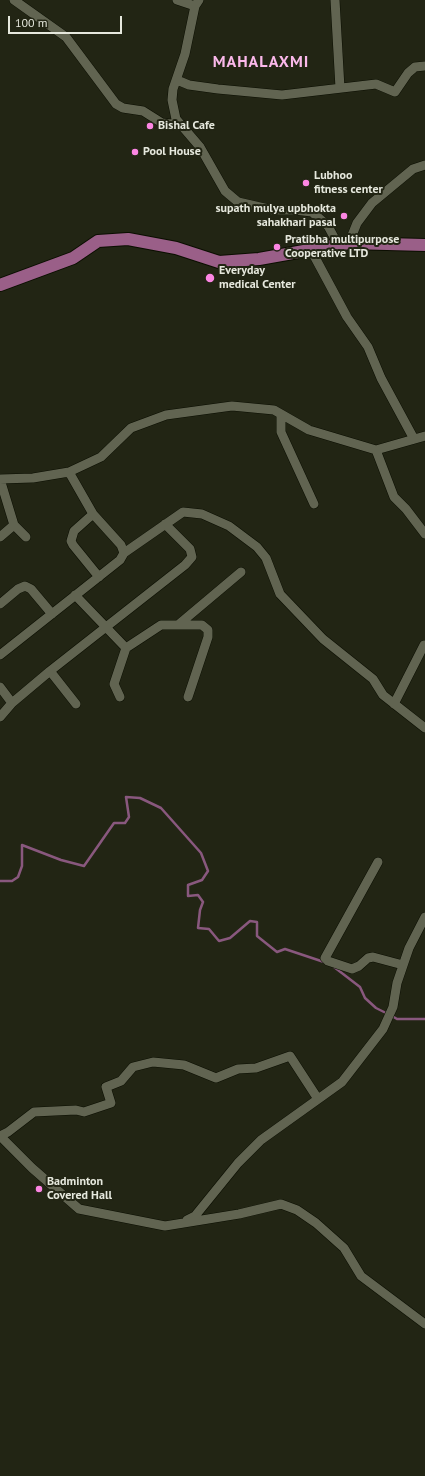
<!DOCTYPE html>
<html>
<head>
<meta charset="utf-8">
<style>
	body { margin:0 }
	#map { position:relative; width:425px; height:1476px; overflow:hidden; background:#222514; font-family:"PT Sans",sans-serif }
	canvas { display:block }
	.scale { position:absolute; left:8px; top:16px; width:114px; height:18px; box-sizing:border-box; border:2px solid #e6e8dd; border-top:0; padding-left:5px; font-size:12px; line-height:14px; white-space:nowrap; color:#e6e8dd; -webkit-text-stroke:3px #222514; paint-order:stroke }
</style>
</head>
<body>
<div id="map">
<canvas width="425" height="1476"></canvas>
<div class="scale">100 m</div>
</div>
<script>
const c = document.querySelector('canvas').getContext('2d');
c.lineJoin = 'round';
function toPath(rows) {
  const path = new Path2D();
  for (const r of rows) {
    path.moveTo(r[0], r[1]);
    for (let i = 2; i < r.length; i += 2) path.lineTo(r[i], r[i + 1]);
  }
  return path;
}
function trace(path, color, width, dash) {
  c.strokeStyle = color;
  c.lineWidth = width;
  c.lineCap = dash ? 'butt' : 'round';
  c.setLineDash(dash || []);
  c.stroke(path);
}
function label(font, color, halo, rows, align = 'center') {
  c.font = font + ' "PT Sans",sans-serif';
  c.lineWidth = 4;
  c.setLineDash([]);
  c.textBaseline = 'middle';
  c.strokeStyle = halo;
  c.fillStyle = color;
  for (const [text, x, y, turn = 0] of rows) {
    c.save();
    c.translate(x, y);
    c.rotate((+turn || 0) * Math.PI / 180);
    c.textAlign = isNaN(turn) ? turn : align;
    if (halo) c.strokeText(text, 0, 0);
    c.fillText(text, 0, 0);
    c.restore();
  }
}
const stream = toPath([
	[0,881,12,881,18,877,22,866,22,845,61,860,84,866,114,823,125,823,129,817,126,797,140,798,161,808,201,853,208,871,202,880,188,885,188,896,198,895,203,902,200,910,198,928,209,929,219,941,230,938,250,921,257,922,257,936,277,952,285,949,324,962],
	[334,967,360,987,365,998,376,1008,388,1014],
	[392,1016,397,1019,425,1019]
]);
const minor = toPath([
	[14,0,66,37,116,104,123,108,143,111,162,123,182,125],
	[177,0,195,6],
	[199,0,195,6,185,54,173,89,172,100,176,119,200,147,225,191,238,202,273,210,294,210,312,212,328,226,336,241,349,243,357,223,372,203,413,169,425,165],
	[335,0,340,88],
	[177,80,189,85,218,89,282,95,376,84,395,92,408,73,415,67,425,66],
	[311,250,347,317,368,347,381,378,414,439],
	[281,414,281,432,314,504],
	[376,450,394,497,406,509,425,534],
	[0,479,33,478,69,472,101,457,131,428,166,415,232,406,274,410,309,430,376,450,425,436],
	[0,479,14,525,26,537],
	[93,514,74,531,71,541,73,545,99,577],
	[0,537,14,525],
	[124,553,183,512,202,514,229,526,257,547,266,558,280,594,323,639,373,679,383,695,425,728],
	[75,595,126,648],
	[0,604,18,589,25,586,31,589,52,614],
	[178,625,241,572],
	[0,655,120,560,124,553,121,545,93,514,69,472],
	[50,671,185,565,192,557,190,549,165,524],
	[0,687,12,703,50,671,76,704],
	[120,697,114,684,126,648,161,625,202,625,208,630,208,637,188,697],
	[394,704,424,645],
	[0,717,12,703],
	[378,862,325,958,328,961,352,969,359,966,368,958,373,957,403,965],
	[0,1136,32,1168,79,1209,165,1226,239,1214,281,1204,297,1210,316,1223,344,1248,361,1276,425,1324],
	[0,1136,8,1132,34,1112,76,1110,84,1112,111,1103,106,1087,121,1081,133,1067,153,1062,184,1065,216,1078,238,1069,256,1068,290,1056,318,1099],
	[187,1220,195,1216,238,1163,261,1140,342,1082,383,1029,393,1007,397,983,409,948,425,917]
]);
const major = toPath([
	[0,285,73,258,98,241,128,239,176,248,219,262,259,259,349,243,425,245]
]);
const markers = [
	[150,126,4,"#fc86e3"],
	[135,152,4,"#fc86e3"],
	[306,183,4,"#fc86e3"],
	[344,216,4,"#fc86e3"],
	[277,247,4,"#fc86e3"],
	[210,278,5,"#fc86e3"],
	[39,1189,4,"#fc86e3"]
];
const poiNames = [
	["Bishal Cafe",158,126],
	["Pool House",143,152],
	["Lubhoo",314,176],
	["fitness center",314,190],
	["supath mulya upbhokta",336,209,"right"],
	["sahakhari pasal",336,223,"right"],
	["Pratibha multipurpose",285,240],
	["Cooperative LTD",285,254],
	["Everyday",219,271],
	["medical Center",219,285],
	["Badminton",47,1182],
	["Covered Hall",47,1196]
];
const districtNames = [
	["MAHALAXMI",261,62]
];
trace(stream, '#89587e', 2.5);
trace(minor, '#0b0e01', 10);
trace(major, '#0b0e01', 14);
trace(minor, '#616451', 9);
trace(major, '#9a5f88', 12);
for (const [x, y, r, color] of markers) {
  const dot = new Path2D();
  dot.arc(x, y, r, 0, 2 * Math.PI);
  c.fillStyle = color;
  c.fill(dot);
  trace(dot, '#222514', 1.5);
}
label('bold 12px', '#e6e8dd', '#222514', poiNames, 'left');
c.letterSpacing = '1px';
label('bold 16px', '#fab8ea', '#222514', districtNames);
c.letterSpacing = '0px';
</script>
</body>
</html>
